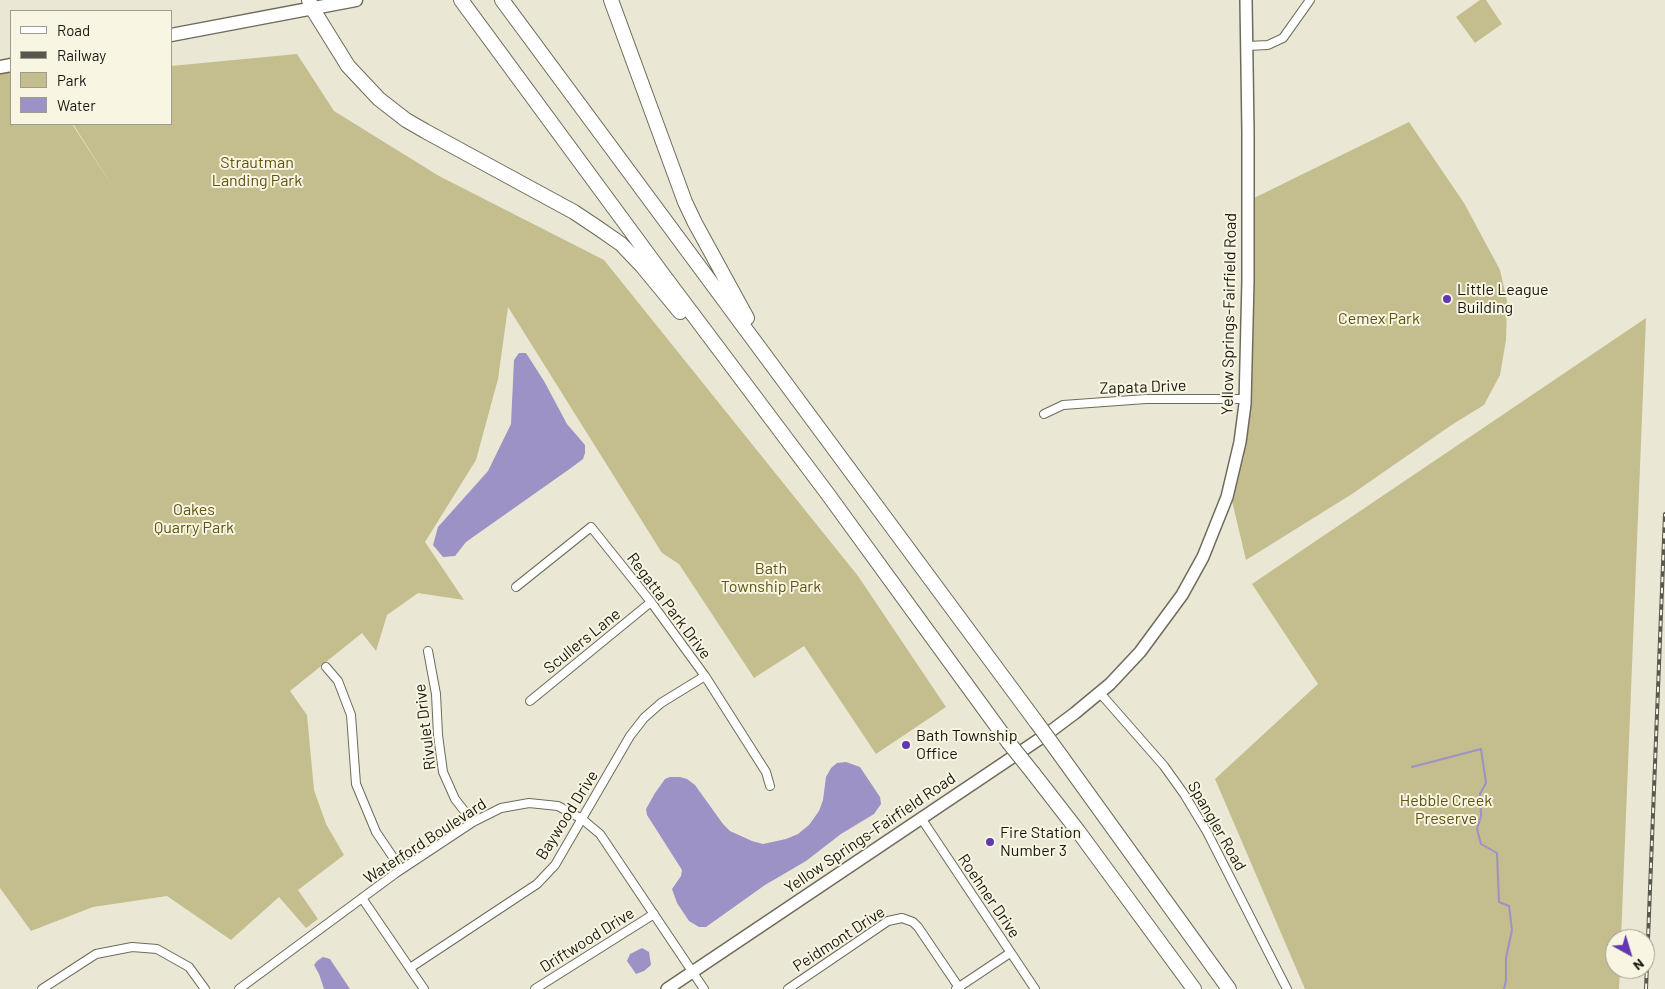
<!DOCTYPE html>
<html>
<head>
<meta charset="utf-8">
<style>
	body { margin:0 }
	#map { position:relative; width:1665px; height:989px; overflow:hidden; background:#eae8d5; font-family:Barlow,sans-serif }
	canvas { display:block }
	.legend { position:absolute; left:10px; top:10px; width:162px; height:115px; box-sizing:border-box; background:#f8f5e2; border:1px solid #9e9c8e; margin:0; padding:6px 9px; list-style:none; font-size:15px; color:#181711 }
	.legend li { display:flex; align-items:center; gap:10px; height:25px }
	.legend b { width:25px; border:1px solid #9e9c8e }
	.north { position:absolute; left:1605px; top:929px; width:50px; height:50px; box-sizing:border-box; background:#f8f5e2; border:1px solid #9e9c8e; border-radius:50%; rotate:141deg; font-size:14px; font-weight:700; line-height:20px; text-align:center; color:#181711 }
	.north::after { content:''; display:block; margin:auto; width:18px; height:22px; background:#6238b0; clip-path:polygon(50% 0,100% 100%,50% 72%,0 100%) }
</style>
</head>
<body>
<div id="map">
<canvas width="1665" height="989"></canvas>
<ul class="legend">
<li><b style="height:6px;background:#fff"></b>Road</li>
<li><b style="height:6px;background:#59584e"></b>Railway</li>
<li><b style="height:14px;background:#c4bd8e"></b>Park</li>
<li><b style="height:14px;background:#9d92c6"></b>Water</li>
</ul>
<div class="north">N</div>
</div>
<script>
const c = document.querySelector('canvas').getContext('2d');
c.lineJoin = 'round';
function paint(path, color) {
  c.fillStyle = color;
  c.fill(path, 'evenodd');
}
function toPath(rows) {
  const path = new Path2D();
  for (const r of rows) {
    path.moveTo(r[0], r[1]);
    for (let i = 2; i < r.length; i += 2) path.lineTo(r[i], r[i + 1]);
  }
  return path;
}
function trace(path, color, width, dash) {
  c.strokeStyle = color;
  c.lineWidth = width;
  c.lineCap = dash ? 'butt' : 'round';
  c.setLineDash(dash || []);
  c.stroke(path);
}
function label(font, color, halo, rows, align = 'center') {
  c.font = font + ' Barlow,sans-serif';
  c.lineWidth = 4;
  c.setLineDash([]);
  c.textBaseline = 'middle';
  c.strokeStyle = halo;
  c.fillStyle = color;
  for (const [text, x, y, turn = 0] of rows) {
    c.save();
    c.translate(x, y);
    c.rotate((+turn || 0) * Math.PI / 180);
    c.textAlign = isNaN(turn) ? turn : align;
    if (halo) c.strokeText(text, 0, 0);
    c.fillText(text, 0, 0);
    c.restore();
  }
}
const green = toPath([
	[1480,0,1486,0,1502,24,1475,43,1456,17],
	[297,54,334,111,439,176,604,260,858,576,946,707,876,754,804,646,754,678,679,564,662,553,508,307,498,379,476,460,425,542,464,600,418,593,387,615,376,651,362,633,290,691,307,715,314,790,326,824,344,855,298,890,318,919,306,928,279,897,231,940,167,896,93,907,31,931,0,888,0,68,11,66,11,124,72,124,115,190,73,124,171,124,171,66],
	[1409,122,1464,203,1500,270,1507,301,1506,340,1500,375,1484,405,1453,424,1352,494,1246,560,1232,501,1251,410,1252,199],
	[1646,318,1621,939,1615,939,1615,969,1620,969,1619,989,1305,989,1215,779,1318,684,1252,584]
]);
const water = toPath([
	[519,353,526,353,544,381,567,424,585,445,585,453,583,459,571,468,466,542,455,556,443,557,433,545,438,527,488,471,511,424,514,360],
	[846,762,860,767,880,797,881,804,874,814,841,834,806,861,765,885,706,927,699,927,689,921,677,903,672,889,681,876,682,870,647,815,646,809,655,793,665,779,670,777,680,777,687,779,695,785,723,824,730,831,752,841,763,844,786,839,798,834,809,825,819,811,823,800,826,777,831,768,837,763],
	[642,948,649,952,651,965,644,971,636,974,627,961,630,954],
	[323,957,330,959,350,989,324,989,319,974,314,965,317,961]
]);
const stream = toPath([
	[1412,767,1481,749,1486,783,1480,794,1481,816,1477,829,1481,844,1497,853,1499,902,1509,906,1512,930,1506,958,1506,980,1504,989]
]);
const street = toPath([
	[1247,46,1268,45,1283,38,1310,0],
	[1044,414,1063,405,1146,399,1245,399],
	[516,587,591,527,651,602,705,676,766,772,770,786],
	[428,651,436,694,438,735,443,772,455,799,473,822],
	[326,667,338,681,351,715,356,784,376,832,401,869],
	[1100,693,1164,766,1184,794,1207,832,1287,989],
	[530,701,651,602],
	[921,818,1035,989],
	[362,898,424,989],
	[410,968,537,884,555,865,630,736,644,718,661,703,705,676],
	[42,989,96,954,132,947,157,949,189,967,205,989],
	[239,989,396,873,473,822,501,808,529,803,558,806,582,819,600,834,704,989],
	[535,989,654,914],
	[788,989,888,921,902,918,913,922,918,927,960,989],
	[956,989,1010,953]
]);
const secondary = toPath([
	[667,989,1047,734,1075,713,1110,684,1140,652,1182,595,1203,557,1227,497,1240,442,1245,404,1248,280,1248,132,1246,0]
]);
const primary = toPath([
	[171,35,356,0],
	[0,67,11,65]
]);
const highway = toPath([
	[309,0,312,8,348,66,379,99,406,120,425,131,574,212,598,228,621,244,642,266,680,312],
	[461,0,664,276,827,493,1009,743],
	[502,0,1037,723],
	[611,0,685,202,695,223,747,318],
	[1061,756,1229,989],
	[1033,773,1078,831,1194,989]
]);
const rail = toPath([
	[1646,989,1665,514]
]);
const highwayBridge = toPath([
	[1037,723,1061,756],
	[1009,743,1033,773]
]);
const markers = [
	[1447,299,5,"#6238b0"],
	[906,745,5,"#6238b0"],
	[990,842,5,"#6238b0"]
];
const parkNames = [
	["Strautman",257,163],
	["Landing Park",257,181],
	["Cemex Park",1379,319],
	["Oakes",194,510],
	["Quarry Park",194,528],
	["Bath",771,569],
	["Township Park",771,587],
	["Hebble Creek",1446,801],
	["Preserve",1446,819]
];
const poiNames = [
	["Little League",1457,290],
	["Building",1457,308],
	["Bath Township",916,736],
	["Office",916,754],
	["Fire Station",1000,833],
	["Number 3",1000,851]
];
const streetNames = [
	["Yellow Springs-Fairfield Road",1229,314,-89],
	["Zapata Drive",1143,387,-2],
	["Regatta Park Drive",669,606,53],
	["Scullers Lane",582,641,-39],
	["Rivulet Drive",425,727,-97],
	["Baywood Drive",567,815,-58],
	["Spangler Road",1217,826,60],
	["Yellow Springs-Fairfield Road",870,833,-34],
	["Waterford Boulevard",425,841,-33],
	["Roehner Drive",989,896,56],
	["Peidmont Drive",839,939,-33],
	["Driftwood Drive",587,940,-32]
];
paint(green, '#c4bd8e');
paint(water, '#9d92c6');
trace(stream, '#9d92c6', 2);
trace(street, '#6e6b5b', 10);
trace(secondary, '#6e6b5b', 14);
trace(primary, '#6e6b5b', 15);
trace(highway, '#6e6b5b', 16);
trace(street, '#fff', 8);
trace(secondary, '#fff', 11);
trace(primary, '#fff', 12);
trace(highway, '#fff', 14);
trace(rail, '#59584e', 4);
trace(rail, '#f8f5e2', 2, [5.5]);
trace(highwayBridge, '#6e6b5b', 16, []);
trace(highwayBridge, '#fff', 14);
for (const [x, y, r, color] of markers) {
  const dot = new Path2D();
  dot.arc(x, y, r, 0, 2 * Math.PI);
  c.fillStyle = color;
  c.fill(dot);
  trace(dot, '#f8f5e2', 2);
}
label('16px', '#5e5410', '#f8f5e2', parkNames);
label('16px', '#181711', '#f8f5e2', poiNames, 'left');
label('16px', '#181711', '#f8f5e2', streetNames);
</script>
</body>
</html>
